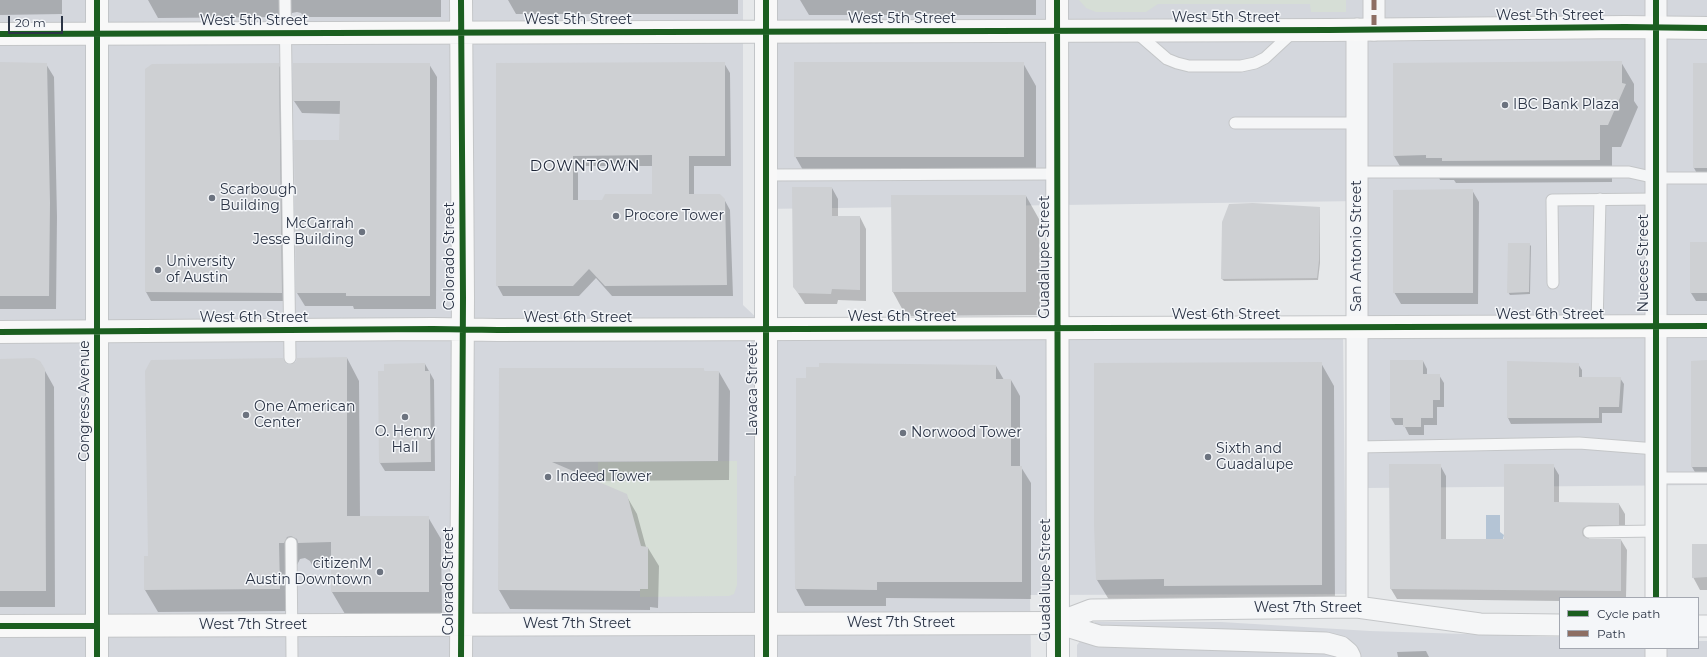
<!DOCTYPE html>
<html>
<head>
<meta charset="utf-8">
<style>
	body { margin:0 }
	#map { position:relative; width:1707px; height:657px; overflow:hidden; background:#e6e8ea; font-family:Montserrat,sans-serif }
	canvas { display:block }
	.legend { position:absolute; left:1559px; top:597px; width:140px; height:52px; box-sizing:border-box; background:#f4f6f9; border:1px solid #a4a8b1; margin:0; padding:5px 7px; list-style:none; font-size:12px; color:#2b3445 }
	.legend li { display:flex; align-items:center; gap:8px; height:20px }
	.legend b { width:20px; border:1px solid #a4a8b1 }
	.scale { position:absolute; left:8px; top:16px; width:55px; height:18px; box-sizing:border-box; border:2px solid #2b3445; border-top:0; padding-left:5px; font-size:12px; line-height:14px; white-space:nowrap; color:#2b3445; -webkit-text-stroke:3px #f4f6f9; paint-order:stroke }
</style>
</head>
<body>
<div id="map">
<canvas width="1707" height="657"></canvas>
<ul class="legend">
<li><b style="height:5px;background:#1b5e20"></b>Cycle path</li>
<li><b style="height:5px;background:#8d6e63"></b>Path</li>
</ul>
<div class="scale">20 m</div>
</div>
<script>
const c = document.querySelector('canvas').getContext('2d');
c.lineJoin = 'round';
function paint(path, color) {
  c.fillStyle = color;
  c.fill(path, 'evenodd');
}
function toPath(rows) {
  const path = new Path2D();
  for (const r of rows) {
    path.moveTo(r[0], r[1]);
    for (let i = 2; i < r.length; i += 2) path.lineTo(r[i], r[i + 1]);
  }
  return path;
}
function trace(path, color, width, dash) {
  c.strokeStyle = color;
  c.lineWidth = width;
  c.lineCap = dash ? 'butt' : 'round';
  c.setLineDash(dash || []);
  c.stroke(path);
}
function label(font, color, halo, rows, align = 'center') {
  c.font = font + ' Montserrat,sans-serif';
  c.lineWidth = 3;
  c.setLineDash([]);
  c.textBaseline = 'middle';
  c.strokeStyle = halo;
  c.fillStyle = color;
  for (const [text, x, y, turn = 0] of rows) {
    c.save();
    c.translate(x, y);
    c.rotate((+turn || 0) * Math.PI / 180);
    c.textAlign = isNaN(turn) ? turn : align;
    if (halo) c.strokeText(text, 0, 0);
    c.fillText(text, 0, 0);
    c.restore();
  }
}
const built = toPath([
	[0,0,743,0,743,305,779,339,1343,336,1346,594,1030,595,1031,657,0,657],
	[760,0,1707,0,1707,485,1365,488,1361,201,761,209],
	[1095,622,1221,622,1370,631,1560,637,1560,648,1698,648,1698,641,1707,641,1707,657,1077,657,1077,645]
]);
const green = toPath([
	[1079,0,1346,0,1346,12,1311,12,1310,4,1158,4,1146,12,1096,12,1086,8],
	[737,461,737,585,734,594,729,596,640,597,640,589,598,482,598,462]
]);
const water = toPath([
	[1486,515,1500,515,1500,532,1504,535,1503,539,1486,540]
]);
const shadow = toPath([
	[0,0,62,0,62,14,0,15],
	[148,0,441,0,441,17,304,17,301,13,297,12,292,13,289,17,158,18],
	[508,0,738,0,738,14,516,14],
	[800,0,1036,0,1036,15,809,15],
	[1621,62,1634,84,1634,101,1638,107,1621,147,1612,147,1612,182,1456,183,1454,180,1440,180,1439,177,1407,178,1394,156],
	[0,63,46,64,54,77,57,217,56,309,0,309],
	[724,63,730,73,731,166,694,166,694,195,724,199,730,210,733,296,612,296,596,278,579,296,503,296,497,285,497,64],
	[578,166,653,166,653,195,602,201,578,201],
	[1023,63,1036,86,1036,179,808,179,795,156],
	[278,64,283,73,287,301,151,301,146,292,146,70],
	[429,64,437,77,436,309,354,309,353,306,305,306,297,293,295,141,340,141,341,114,302,113,294,101],
	[1707,64,1707,179,1700,179,1694,168],
	[832,188,838,199,838,217,860,217,866,229,866,301,838,300,837,304,805,304,794,287],
	[1472,190,1479,202,1478,304,1401,304,1394,292],
	[892,196,1026,196,1039,219,1040,315,906,316,893,292],
	[1319,208,1320,210,1320,263,1318,280,1224,281,1222,279],
	[1707,243,1707,301,1696,301,1691,293],
	[1529,244,1531,246,1530,294,1510,295,1508,292],
	[347,358,359,381,360,517,428,517,441,539,442,614,345,614,332,592,332,564,312,565,310,561,305,558,300,559,297,565,292,611,158,612,145,590,145,557,149,557,286,365,291,366],
	[0,360,40,362,54,387,55,607,0,607],
	[1423,361,1427,369,1427,375,1439,375,1444,383,1444,407,1437,407,1437,425,1424,425,1424,435,1409,435,1404,425,1395,425,1391,418],
	[1707,362,1707,479,1699,479,1692,467],
	[1321,363,1334,386,1335,608,1111,603,1097,580],
	[425,364,434,380,435,471,385,471,380,463],
	[1578,364,1582,370,1582,378,1620,378,1624,384,1622,413,1602,413,1602,423,1511,424,1508,418],
	[996,366,1004,380,1011,380,1020,396,1020,467,1021,467,1031,483,1031,599,886,598,886,606,805,606,796,589,795,477,797,477],
	[500,369,703,369,705,372,719,372,730,391,729,480,593,481,626,495,637,514,646,547,648,548,659,566,658,608,650,607,650,610,510,609,499,590],
	[1440,465,1446,476,1446,540,1505,540,1553,465,1559,475,1559,503,1619,504,1625,514,1625,535,1595,535,1586,540,1621,540,1627,550,1626,598,1560,598,1560,601,1397,599,1391,589],
	[1707,545,1707,590,1700,590,1693,577],
	[1426,651,1429,657,1398,657,1397,652]
]);
const building = toPath([
	[1622,61,1622,83,1626,84,1608,125,1600,125,1600,160,1442,161,1442,158,1426,158,1426,155,1393,156,1393,63],
	[0,62,47,63,50,203,49,296,0,296],
	[725,62,725,156,689,156,689,194,720,194,725,199,727,285,605,286,589,269,573,286,496,286,496,63],
	[652,155,652,194,605,194,602,200,573,200,573,156],
	[794,62,1024,62,1024,157,794,157],
	[279,63,282,293,145,292,145,69,152,64],
	[293,63,430,63,430,296,346,296,346,293,296,293,294,140,339,140,340,101,293,101],
	[1693,63,1707,63,1707,168,1693,168],
	[792,187,832,187,832,216,860,216,860,290,832,289,831,294,798,293,793,287],
	[1473,189,1473,293,1393,293,1393,190],
	[891,195,1026,195,1026,292,892,292],
	[1253,203,1320,207,1319,260,1317,278,1221,279,1222,222,1229,204],
	[1690,242,1707,242,1707,293,1690,293],
	[1508,243,1530,243,1529,292,1507,293],
	[347,357,347,516,429,516,429,592,331,592,331,542,298,543,297,539,291,536,287,537,284,543,279,543,280,589,144,590,144,556,148,556,145,371,151,360,283,358,286,364,290,365,296,362,297,358],
	[34,358,40,361,45,369,46,591,0,591,0,359],
	[1390,360,1423,360,1423,374,1440,374,1440,400,1433,400,1433,418,1421,418,1421,427,1403,427,1403,418,1390,418],
	[1707,360,1707,467,1691,467,1691,361],
	[1507,361,1579,363,1579,377,1621,377,1619,407,1599,407,1599,418,1507,418],
	[1322,362,1322,585,1164,586,1164,579,1096,580,1094,525,1094,363],
	[425,363,425,371,430,371,431,462,379,463,378,371,384,371,384,364],
	[819,363,996,365,996,379,1011,379,1011,466,1022,466,1022,582,877,582,877,590,795,589,794,476,796,476,796,378,806,378,806,367,819,367],
	[499,368,704,368,704,371,719,371,718,461,552,462,627,494,641,546,648,547,648,589,640,589,640,591,498,590],
	[1389,464,1441,464,1441,539,1504,539,1504,464,1554,464,1554,502,1619,503,1619,525,1589,525,1583,528,1582,532,1583,536,1589,539,1621,539,1621,591,1390,589],
	[1692,544,1707,544,1707,577,1692,578]
]);
const lane = toPath([
	[285,0,290,358],
	[1137,33,1167,59,1177,63,1189,66,1241,66,1255,63,1265,58,1293,32],
	[1235,123,1357,123],
	[1357,172,1629,172,1656,178,1707,178],
	[765,175,1057,174],
	[1553,283,1552,200,1656,199],
	[1597,326,1600,199],
	[1357,447,1579,443,1656,449],
	[1656,478,1707,478],
	[1589,532,1656,531],
	[291,543,292,657]
]);
const street = toPath([
	[1374,0,1374,30],
	[1656,598,1656,0],
	[1357,607,1357,29],
	[1057,623,1091,610,1357,607,1480,624,1560,625],
	[1057,623,1099,636,1326,643,1341,647,1348,653,1350,657],
	[1698,626,1707,626],
	[1656,657,1656,648]
]);
const secondary = toPath([
	[461,0,463,297,461,657],
	[0,34,1329,30,1625,27,1707,28],
	[0,332,433,329,498,330,1707,326],
	[0,626,1057,623]
]);
const primary = toPath([
	[97,0,97,657],
	[1057,0,1058,657],
	[766,657,766,0]
]);
const quiet = toPath([
	[1374,0,1374,30]
]);
const cycleway = toPath([
	[97,0,97,657],
	[461,0,463,297,461,657],
	[1057,0,1058,657],
	[0,34,1329,30,1625,27,1707,28],
	[0,332,433,329,498,330,1707,326],
	[1656,598,1656,0],
	[0,626,97,626],
	[766,657,766,0]
]);
const markers = [
	[1505,105,4,"#6c737f"],
	[212,198,4,"#6c737f"],
	[616,216,4,"#6c737f"],
	[362,232,4,"#6c737f"],
	[158,270,4,"#6c737f"],
	[246,415,4,"#6c737f"],
	[405,417,4,"#6c737f"],
	[903,433,4,"#6c737f"],
	[1208,457,4,"#6c737f"],
	[548,477,4,"#6c737f"],
	[380,572,4,"#6c737f"]
];
const streetNames = [
	["West 5th Street",1550,16],
	["West 5th Street",1226,18],
	["West 5th Street",902,19],
	["West 5th Street",578,20],
	["West 5th Street",254,21],
	["San Antonio Street",1357,246,-90],
	["Colorado Street",450,256,-90],
	["Guadalupe Street",1045,257,-90],
	["Nueces Street",1644,263,-90],
	["West 6th Street",1226,315],
	["West 6th Street",1550,315],
	["West 6th Street",902,317],
	["West 6th Street",254,318],
	["West 6th Street",578,318],
	["Lavaca Street",753,389,-90],
	["Congress Avenue",85,401,-90],
	["Guadalupe Street",1046,580,-90],
	["Colorado Street",449,581,-90],
	["West 7th Street",1308,608],
	["West 7th Street",901,623],
	["West 7th Street",577,624],
	["West 7th Street",253,625]
];
const poiNames = [
	["IBC Bank Plaza",1513,105],
	["Scarbough",220,190],
	["Building",220,206],
	["Procore Tower",624,216],
	["McGarrah",354,224,"right"],
	["Jesse Building",354,240,"right"],
	["University",166,262],
	["of Austin",166,278],
	["One American",254,407],
	["Center",254,423],
	["O. Henry",405,432,"center"],
	["Hall",405,448,"center"],
	["Norwood Tower",911,433],
	["Sixth and",1216,449],
	["Guadalupe",1216,465],
	["Indeed Tower",556,477],
	["citizenM",372,564,"right"],
	["Austin Downtown",372,580,"right"]
];
const neighbourhoodNames = [
	["DOWNTOWN",585,167]
];
paint(built, '#d4d7dd');
paint(green, '#d6ded6');
paint(water, '#b4c4d5');
paint(shadow, '#0003');
paint(building, '#ced0d3');
trace(lane, '#c4c6c8', 13);
trace(street, '#c4c6c8', 23);
trace(secondary, '#c4c6c8', 24);
trace(primary, '#c2c5c8', 24);
trace(lane, '#f5f6f7', 11);
trace(street, '#f5f6f7', 21);
trace(secondary, '#f8f8f8', 22);
trace(primary, '#f8f8f8', 22);
trace(quiet, '#8d6e63', 5, [10, 5]);
trace(cycleway, '#1b5e20', 6);
for (const [x, y, r, color] of markers) {
  const dot = new Path2D();
  dot.arc(x, y, r, 0, 2 * Math.PI);
  c.fillStyle = color;
  c.fill(dot);
  trace(dot, '#f4f6f9', 1.5);
}
label('14px', '#2b3445', '#f4f6f9', streetNames);
label('14px', '#2b3445', '#f4f6f9', poiNames, 'left');
c.letterSpacing = '1px';
label('15px', '#1d2536', '#f4f6f9', neighbourhoodNames);
c.letterSpacing = '0px';
</script>
</body>
</html>
